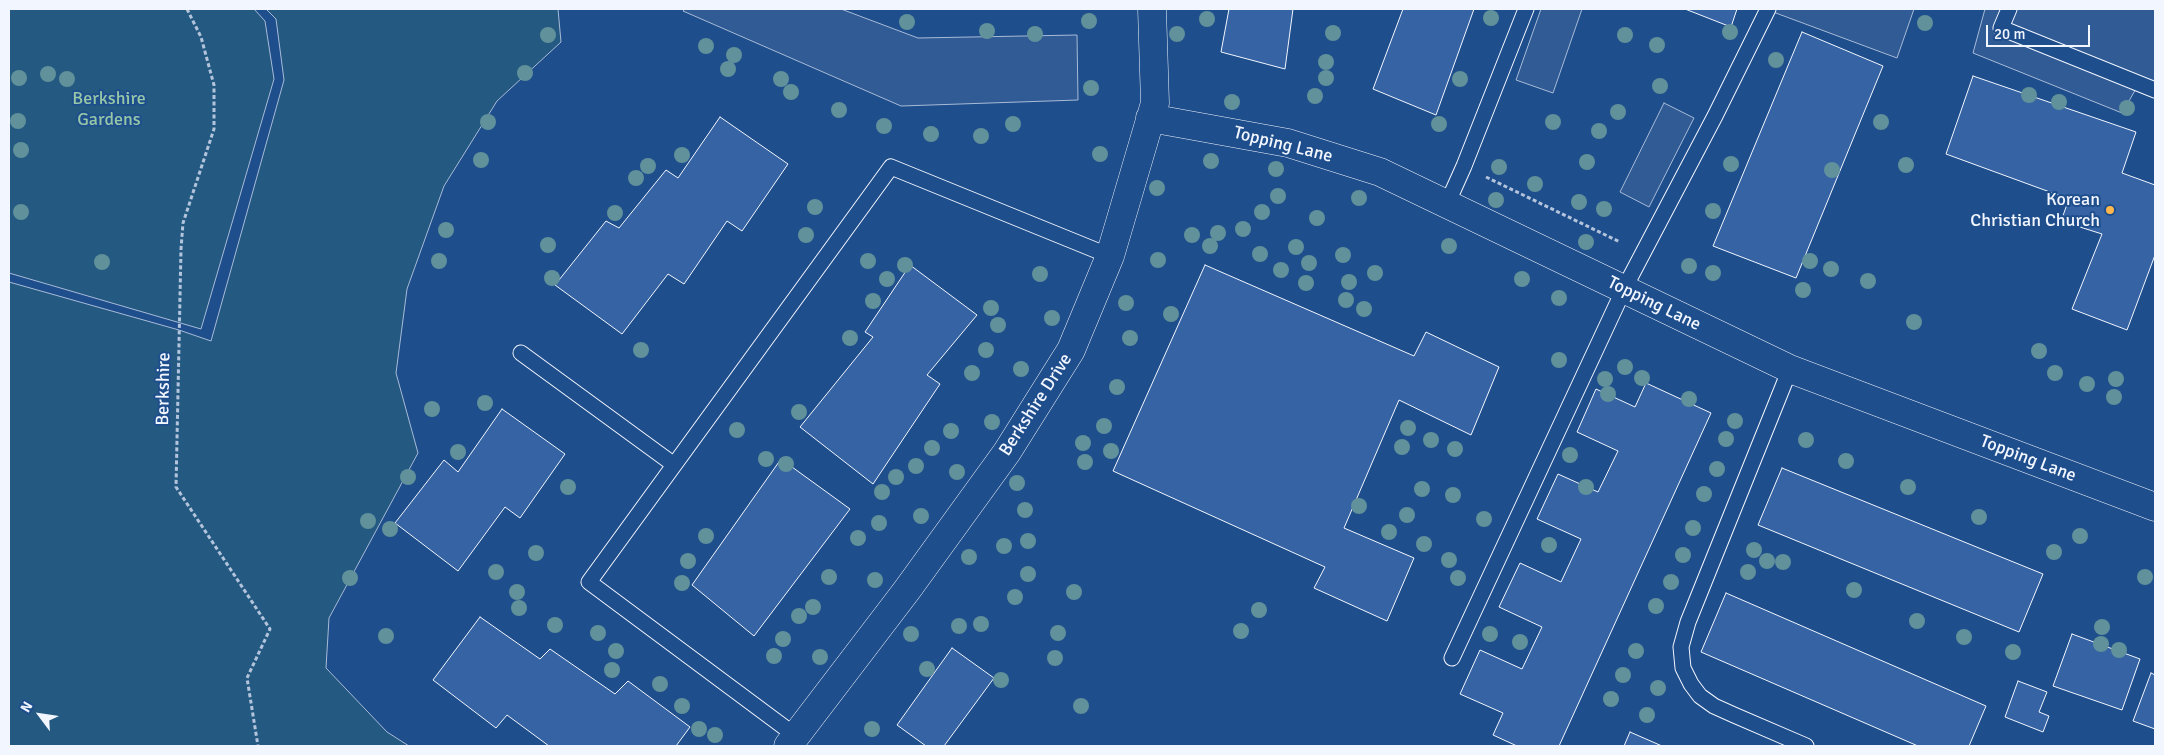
<!DOCTYPE html>
<html>
<head>
<meta charset="utf-8">
<style>
	body { margin:0 }
	#map { position:relative; width:2164px; height:755px; overflow:hidden; background:#1f4e8c; font-family:Signika,sans-serif }
	canvas { display:block }
	.frame { position:absolute; inset:0; border:10px solid #f2f6ff; pointer-events:none }
	.north { position:absolute; left:15px; top:690px; width:50px; height:50px; -webkit-text-stroke:4px #1f4e8c; paint-order:stroke; rotate:301deg; font-size:14px; font-weight:700; line-height:20px; text-align:center; color:#f2f6ff }
	.north::after { content:''; display:block; margin:auto; width:18px; height:22px; background:#f2f6ff; clip-path:polygon(50% 0,100% 100%,50% 72%,0 100%) }
	.scale { position:absolute; left:1986px; top:25px; width:104px; height:22px; box-sizing:border-box; border:2px solid #f2f6ff; border-top:0; padding-left:6px; font-size:15px; line-height:18px; white-space:nowrap; color:#f2f6ff; -webkit-text-stroke:4px #1f4e8c; paint-order:stroke }
</style>
</head>
<body>
<div id="map">
<canvas width="2164" height="755"></canvas>
<div class="frame"></div>
<div class="north">N</div>
<div class="scale">20 m</div>
</div>
<script>
const c = document.querySelector('canvas').getContext('2d');
c.lineJoin = 'round';
function paint(path, color) {
  c.fillStyle = color;
  c.fill(path, 'evenodd');
}
function toPath(rows) {
  const path = new Path2D();
  for (const r of rows) {
    path.moveTo(r[0], r[1]);
    for (let i = 2; i < r.length; i += 2) path.lineTo(r[i], r[i + 1]);
  }
  return path;
}
function trace(path, color, width, dash) {
  c.strokeStyle = color;
  c.lineWidth = width;
  c.lineCap = dash ? 'butt' : 'round';
  c.setLineDash(dash || []);
  c.stroke(path);
}
function label(font, color, halo, rows, align = 'center') {
  c.font = font + ' Signika,sans-serif';
  c.lineWidth = 4;
  c.setLineDash([]);
  c.textBaseline = 'middle';
  c.strokeStyle = halo;
  c.fillStyle = color;
  for (const [text, x, y, turn = 0] of rows) {
    c.save();
    c.translate(x, y);
    c.rotate((+turn || 0) * Math.PI / 180);
    c.textAlign = isNaN(turn) ? turn : align;
    if (halo) c.strokeText(text, 0, 0);
    c.fillText(text, 0, 0);
    c.restore();
  }
}
const green = toPath([
	[9,9,254,9,265,21,274,79,201,329,9,273,9,9],
	[266,9,558,9,561,42,497,101,444,186,407,289,396,373,418,453,329,618,326,668,387,732,409,746,9,746,9,282,179,330,211,341,284,80,276,19,266,9]
]);
const parking = toPath([
	[685,9,841,9,918,38,1077,35,1078,100,901,106,683,11,685,9],
	[1541,9,1582,9,1553,93,1516,80,1541,9],
	[1765,9,1914,9,1897,58,1765,9],
	[1985,9,2155,9,2155,94,2137,87,2122,113,1973,53,1985,9],
	[1664,103,1694,118,1649,207,1620,192,1664,103]
]);
const building = toPath([
	[1229,9,1293,9,1285,69,1221,52,1229,9],
	[1403,9,1474,9,1436,115,1373,89,1403,9],
	[1685,9,1737,9,1731,27,1685,9],
	[1802,32,1883,66,1796,278,1713,246,1802,32],
	[1973,76,2136,132,2122,173,2155,185,2155,255,2127,330,2072,309,2102,234,2061,221,2069,199,1946,154,1973,76],
	[720,117,788,164,742,231,727,221,684,284,668,274,622,334,555,285,606,221,619,228,666,170,678,178,720,117],
	[910,265,977,315,927,375,940,384,873,484,800,427,873,337,865,332,910,265],
	[1205,265,1414,356,1426,332,1499,367,1471,435,1399,400,1344,528,1414,558,1387,621,1314,588,1325,567,1113,471,1205,265],
	[1646,383,1711,413,1559,746,1517,746,1493,735,1503,713,1460,694,1480,650,1522,669,1542,627,1499,607,1520,563,1561,582,1581,539,1537,519,1558,474,1598,492,1618,451,1577,432,1596,389,1635,407,1646,383],
	[502,409,565,454,520,518,505,507,458,571,395,523,444,460,458,472,502,409],
	[781,459,850,509,754,636,692,585,781,459],
	[1782,468,2043,574,2019,632,1758,525,1782,468],
	[1726,593,1986,706,1969,746,1918,746,1701,652,1726,593],
	[480,617,540,659,550,649,615,694,628,681,690,727,676,746,549,746,507,715,496,728,433,680,480,617],
	[2072,634,2140,659,2122,710,2053,686,2072,634],
	[952,648,994,678,944,746,926,746,897,725,952,648],
	[2151,673,2155,675,2155,729,2133,721,2151,673],
	[2018,681,2047,692,2039,712,2049,716,2043,732,2005,717,2018,681],
	[1630,732,1662,746,1624,746,1630,732]
]);
const path = toPath([
	[187,9,201,37,214,85,214,129,183,223,181,249,176,487,270,629,247,678,258,746],
	[1486,177,1620,242]
]);
const lane = toPath([
	[2009,9,2001,28,2155,90],
	[1447,204,1464,166,1526,9],
	[521,353,673,464],
	[1790,369,1688,622,1681,647,1683,668,1691,684,1700,696,1714,706,1734,715,1806,746],
	[1452,658,1624,289,1715,116,1768,9],
	[796,736,589,582,891,167,1110,256]
]);
const secondary = toPath([
	[1150,118,1288,143,1380,172,1790,369,2155,507],
	[788,746,907,590,1007,452,1071,350,1110,256,1155,103,1152,9]
]);
const trees = [
	[1491,18],
	[1207,19],
	[1089,21],
	[907,22],
	[1925,23],
	[987,31],
	[1730,32],
	[1333,33],
	[1035,34],
	[1177,34],
	[548,35],
	[1625,35],
	[1657,45],
	[706,46],
	[734,55],
	[1776,60],
	[1326,62],
	[728,69],
	[525,73],
	[48,74],
	[19,78],
	[1326,78],
	[67,79],
	[781,79],
	[1460,79],
	[1660,86],
	[1091,88],
	[791,92],
	[2029,95],
	[1315,96],
	[1232,102],
	[2059,102],
	[2127,108],
	[839,110],
	[1618,112],
	[18,121],
	[488,122],
	[1553,122],
	[1881,122],
	[1013,124],
	[1439,124],
	[884,126],
	[1599,131],
	[931,134],
	[981,136],
	[21,150],
	[1100,154],
	[682,155],
	[481,160],
	[1211,161],
	[1587,162],
	[1731,164],
	[1906,165],
	[648,166],
	[1499,167],
	[1276,169],
	[1832,170],
	[636,178],
	[1535,184],
	[1157,188],
	[1278,196],
	[1359,198],
	[1496,200],
	[1579,202],
	[815,207],
	[1604,209],
	[1713,211],
	[21,212],
	[1262,212],
	[615,213],
	[1317,218],
	[1243,229],
	[446,230],
	[1218,233],
	[806,235],
	[1192,235],
	[1586,242],
	[548,245],
	[1210,246],
	[1449,246],
	[1296,247],
	[1260,254],
	[1343,255],
	[1158,260],
	[439,261],
	[868,261],
	[1810,261],
	[102,262],
	[1309,263],
	[905,265],
	[1689,266],
	[1831,269],
	[1281,270],
	[1375,273],
	[1713,273],
	[1040,274],
	[552,278],
	[887,279],
	[1522,279],
	[1868,281],
	[1349,282],
	[1306,283],
	[1803,290],
	[1559,298],
	[1346,300],
	[873,301],
	[1126,303],
	[991,308],
	[1364,309],
	[1171,314],
	[1052,318],
	[1914,322],
	[998,325],
	[850,338],
	[1130,338],
	[641,350],
	[986,350],
	[2039,351],
	[1559,360],
	[1625,367],
	[1021,369],
	[972,373],
	[2055,373],
	[1642,378],
	[1605,379],
	[2116,379],
	[2087,384],
	[1117,387],
	[1608,394],
	[2114,397],
	[1689,399],
	[485,403],
	[432,409],
	[799,412],
	[1735,421],
	[992,422],
	[1104,426],
	[1408,428],
	[737,430],
	[951,431],
	[1726,439],
	[1431,440],
	[1806,440],
	[1083,443],
	[1402,447],
	[932,448],
	[1455,449],
	[1111,451],
	[458,452],
	[1570,455],
	[766,459],
	[1846,461],
	[1085,462],
	[786,464],
	[916,466],
	[1717,469],
	[957,472],
	[408,477],
	[896,477],
	[1017,483],
	[568,487],
	[1586,487],
	[1908,487],
	[1422,489],
	[882,492],
	[1704,494],
	[1453,495],
	[1359,506],
	[1025,510],
	[1407,515],
	[921,516],
	[1979,517],
	[1484,519],
	[368,521],
	[879,523],
	[1693,528],
	[390,529],
	[1389,532],
	[706,536],
	[2080,536],
	[858,538],
	[1028,541],
	[1424,544],
	[1549,545],
	[1004,546],
	[1754,550],
	[2054,552],
	[536,553],
	[1683,555],
	[969,557],
	[1449,560],
	[688,561],
	[1767,561],
	[1783,562],
	[496,572],
	[1748,572],
	[1028,574],
	[829,577],
	[2145,577],
	[350,578],
	[1458,578],
	[875,580],
	[1671,582],
	[682,583],
	[1854,590],
	[517,592],
	[1074,592],
	[1015,597],
	[1656,606],
	[813,607],
	[519,608],
	[1259,610],
	[799,616],
	[1917,621],
	[981,624],
	[555,625],
	[959,626],
	[2102,627],
	[1241,631],
	[598,633],
	[1058,633],
	[911,634],
	[1490,634],
	[386,636],
	[1964,637],
	[783,639],
	[1520,642],
	[2101,644],
	[2119,650],
	[616,651],
	[1636,651],
	[2013,652],
	[774,656],
	[820,657],
	[1055,658],
	[927,669],
	[612,670],
	[1623,675],
	[1001,680],
	[660,684],
	[1658,688],
	[1611,699],
	[682,706],
	[1081,706],
	[1647,715],
	[699,729],
	[872,729],
	[715,735]
];
const markers = [
	[2110,210,5,"#ffb74d"]
];
const parkNames = [
	["Berkshire",109,99],
	["Gardens",109,120]
];
const streetNames = [
	["Topping Lane",1283,145,14],
	["Topping Lane",1654,304,26],
	["Berkshire",164,389,-89],
	["Berkshire Drive",1036,405,-57],
	["Topping Lane",2028,459,21]
];
const poiNames = [
	["Korean",2100,200],
	["Christian Church",2100,221]
];
paint(green, '#245a82');
trace(green, '#a8bbd7', 1);
paint(parking, '#305b95');
trace(parking, '#a8bbd7', 1);
paint(building, '#3563a3');
trace(building, '#f2f6ff', 1);
trace(lane, '#f2f6ff', 17);
trace(secondary, '#f2f6ff', 29);
trace(path, '#b3c4dc', 3, [4, 2.5]);
trace(lane, '#1f4e8c', 15);
trace(secondary, '#1f4e8c', 28);
c.fillStyle = '#61919a';
for (const [x, y] of trees) {
  c.beginPath();
  c.arc(x, y, 8, 0, 2 * Math.PI);
  c.fill();
}
for (const [x, y, r, color] of markers) {
  const dot = new Path2D();
  dot.arc(x, y, r, 0, 2 * Math.PI);
  c.fillStyle = color;
  c.fill(dot);
  trace(dot, '#1f4e8c', 2);
}
label('18px', '#97c8a6', '#1f4e8c', parkNames);
label('18px', '#f2f6ff', '#1f4e8c', streetNames);
label('18px', '#f2f6ff', '#1f4e8c', poiNames, 'right');
</script>
</body>
</html>
